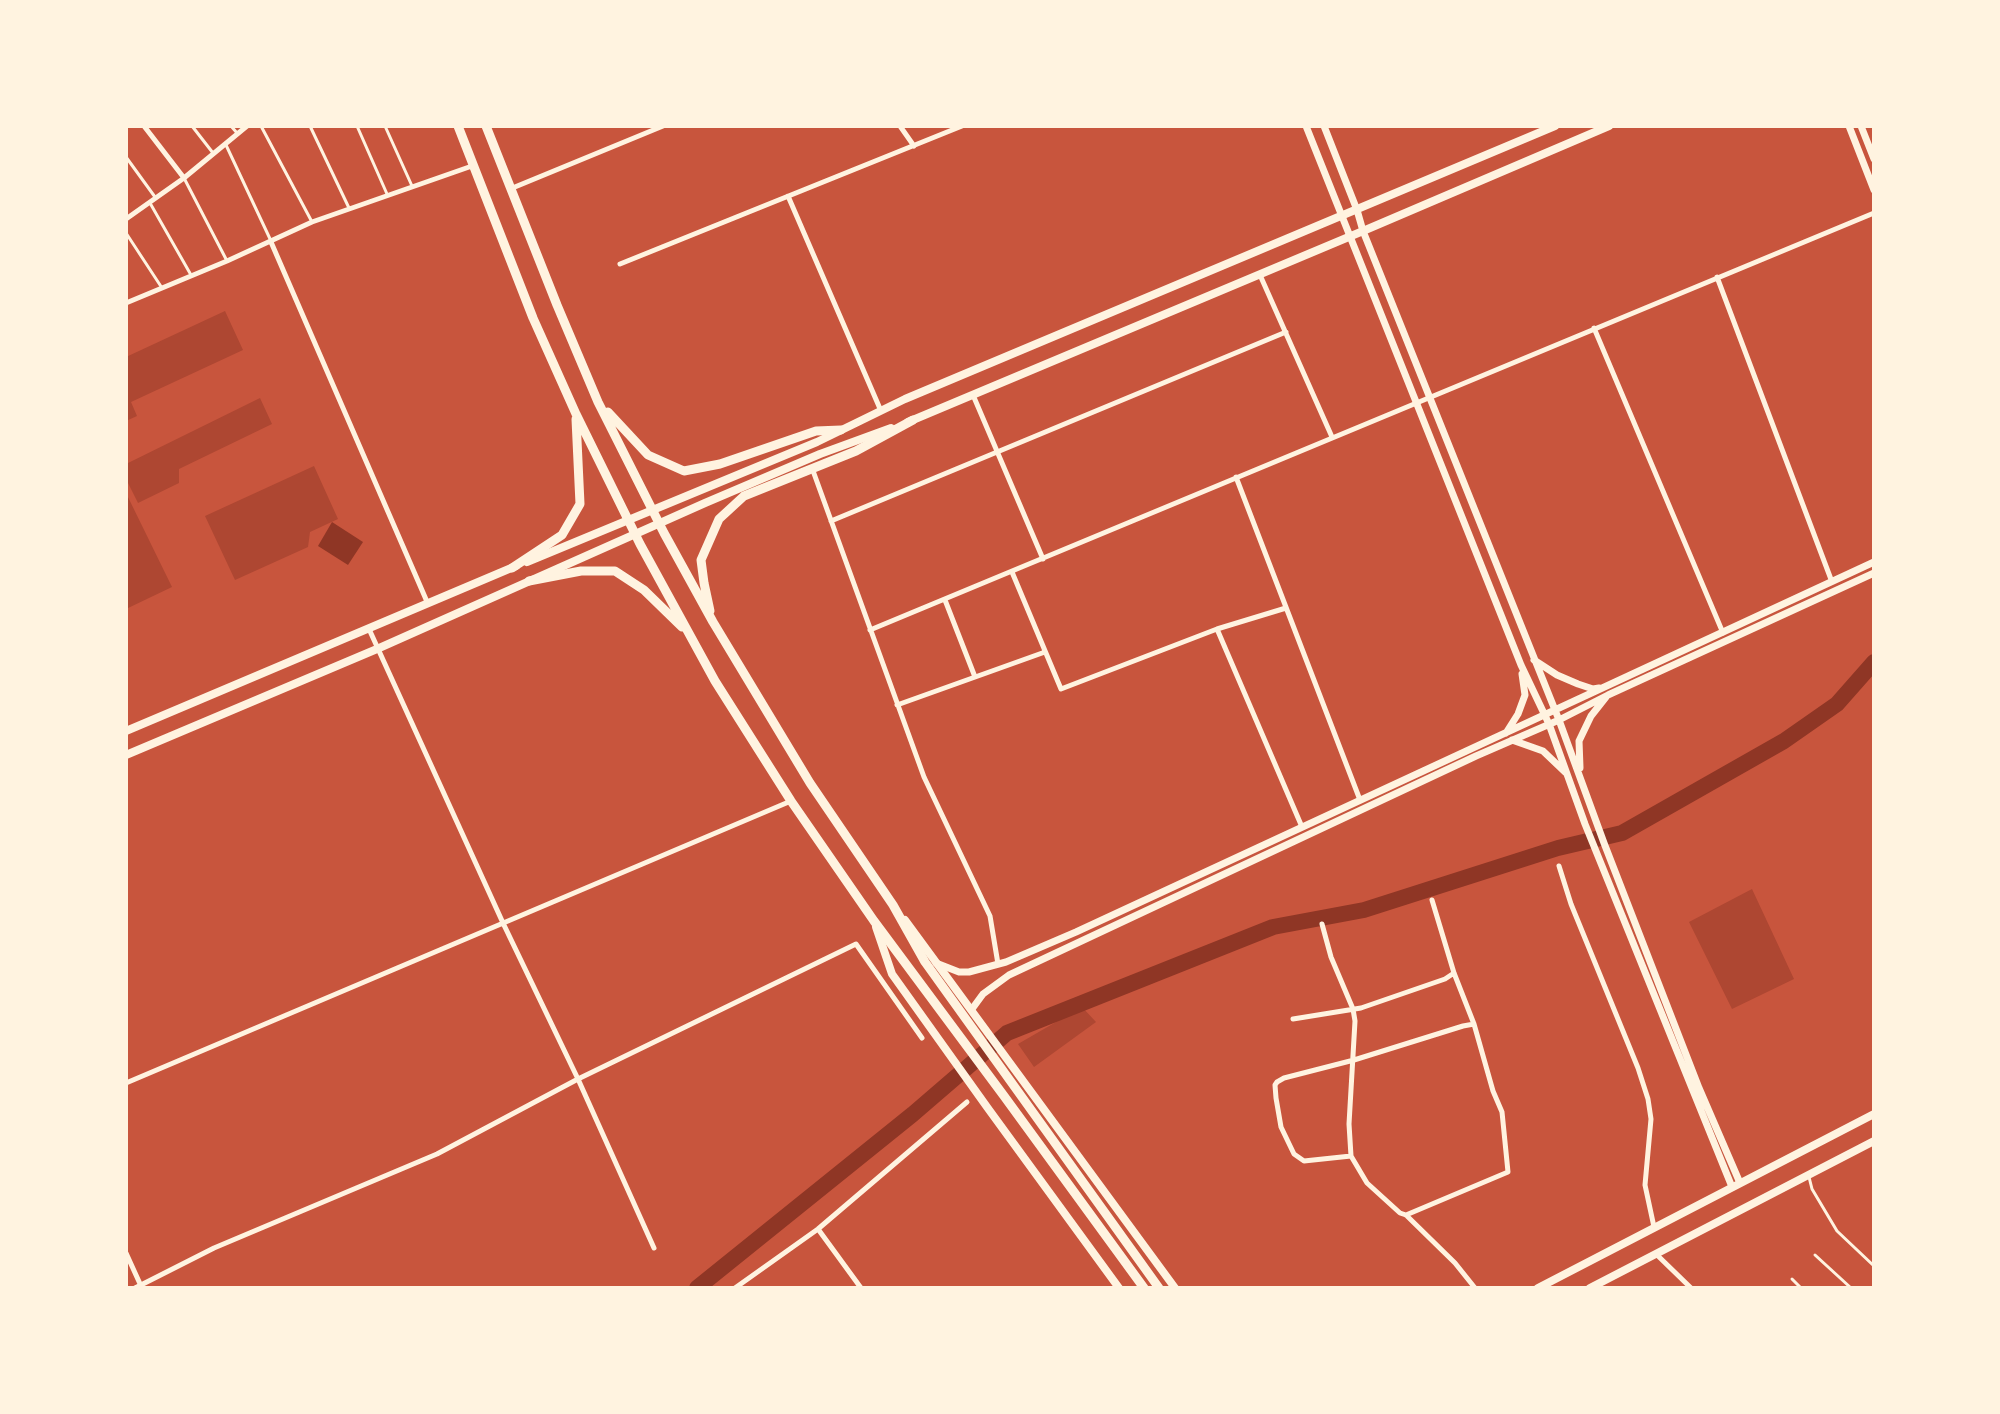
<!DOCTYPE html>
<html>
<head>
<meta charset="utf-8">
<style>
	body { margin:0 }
	#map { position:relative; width:2000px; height:1414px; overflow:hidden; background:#c8553d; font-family:Jost,sans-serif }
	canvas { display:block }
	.frame { position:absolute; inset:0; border:128px solid #fff3e0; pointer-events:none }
</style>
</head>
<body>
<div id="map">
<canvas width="2000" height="1414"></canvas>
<div class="frame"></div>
</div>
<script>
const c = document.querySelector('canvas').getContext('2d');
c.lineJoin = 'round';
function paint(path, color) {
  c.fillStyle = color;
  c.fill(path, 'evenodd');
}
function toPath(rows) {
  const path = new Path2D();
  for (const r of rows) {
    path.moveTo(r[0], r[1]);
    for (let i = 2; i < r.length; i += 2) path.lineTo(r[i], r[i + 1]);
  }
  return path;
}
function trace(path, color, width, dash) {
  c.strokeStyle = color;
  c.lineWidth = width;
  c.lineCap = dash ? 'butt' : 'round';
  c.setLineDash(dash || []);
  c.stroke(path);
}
const green = toPath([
	[225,311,243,350,131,402,137,416,126,421,126,357],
	[260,398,272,424,179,469,179,483,138,503,126,479,126,464],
	[314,466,338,519,310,532,308,547,235,580,205,516],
	[126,493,172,587,126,609],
	[1752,889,1794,979,1732,1009,1689,922],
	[1082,1007,1096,1022,1034,1067,1018,1044]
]);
const water = toPath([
	[332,522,363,542,348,565,318,546]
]);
const river = toPath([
	[697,1288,913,1114,1007,1033,1273,927,1364,910,1558,848,1622,833,1784,741,1837,704,1874,662]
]);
const service = toPath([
	[192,126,213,153],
	[231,126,237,133],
	[261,126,312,222],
	[310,126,349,208],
	[357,126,387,194],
	[385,126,412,186],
	[226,145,271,241],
	[126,157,155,197],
	[184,178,227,261],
	[150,203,191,275],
	[126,233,162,288],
	[1809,1177,1812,1189,1837,1231,1874,1266],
	[1815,1255,1851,1288],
	[1792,1279,1801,1288]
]);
const minor = toPath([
	[144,126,184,178],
	[900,126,914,146],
	[510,189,663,126],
	[788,196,881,411],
	[126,219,184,178,247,126],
	[271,242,428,604],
	[620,264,962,126],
	[1260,275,1332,437],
	[1717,277,1832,582],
	[126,303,227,261,312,222,472,166],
	[1594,328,1723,633],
	[973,395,1043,559],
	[812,468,924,777,990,916,998,964],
	[1236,477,1360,800],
	[831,521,1286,332],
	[1012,572,1061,689,1217,629,1286,608],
	[945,600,975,677],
	[369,629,503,923,578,1079,654,1248],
	[1217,629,1302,827],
	[870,630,1874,213],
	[897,705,1045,652],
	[1559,866,1571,904,1638,1068,1648,1099,1651,1119,1645,1185,1654,1227],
	[1322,924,1331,957,1353,1009,1355,1021,1349,1124,1351,1156,1367,1183,1400,1213,1406,1215,1455,1263,1475,1288],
	[1293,1019,1361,1008,1445,979,1454,973],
	[126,1083,791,801],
	[1351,1156,1304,1161,1294,1154,1281,1127,1276,1098,1275,1085,1277,1082,1284,1078,1354,1060,1463,1026,1474,1024],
	[1406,1215,1508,1172,1502,1112,1493,1091,1474,1024,1454,973,1432,900],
	[818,1229,861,1288],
	[126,1253,141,1286],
	[1656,1254,1691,1288],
	[135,1288,214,1248,437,1154,578,1079,856,944,922,1038],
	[735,1288,818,1229,967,1102]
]);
const tertiary = toPath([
	[1306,126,1521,665,1549,724,1585,824,1732,1187],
	[1324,126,1357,210,1363,231,1559,720,1604,843,1699,1088,1740,1183],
	[1849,126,1874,190],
	[1861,126,1874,159],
	[1534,660,1557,675,1578,684,1593,689,1599,688],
	[1506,733,1518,714,1525,695,1522,674],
	[1512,740,1543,751,1565,772],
	[1580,768,1579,741,1591,716,1606,697],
	[936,963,959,972,969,972,1006,962,1076,932,1874,562],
	[972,1009,983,994,1009,975,1476,756,1559,720,1608,695,1874,573]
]);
const secondary = toPath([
	[908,422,1363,231,1609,126],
	[527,562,817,442,905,399,1555,126],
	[126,731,516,566],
	[126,755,377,649,705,503,820,454,891,428],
	[1538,1288,1874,1114],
	[1590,1288,1874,1141]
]);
const primary = toPath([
	[905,920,1175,1288],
	[876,927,892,974,987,1107,1119,1288]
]);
const trunk = toPath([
	[458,126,533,318,576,414,640,544,715,681,791,801,874,921,1004,1096,1144,1288],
	[486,126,557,305,598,402,664,533,713,622,810,783,893,905,925,962,1159,1288],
	[608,412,648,455,684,471,720,464,816,431,841,430],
	[512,568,562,535,580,504,576,419],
	[529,581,581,571,615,571,644,590,682,627],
	[710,611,704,583,701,560,719,519,744,496,856,451,913,420]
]);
paint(green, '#ae4732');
paint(water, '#8f3625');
trace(river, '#8f3625', 16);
trace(service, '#fff3e0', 3);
trace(minor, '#fff3e0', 5);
trace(tertiary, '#fff3e0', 7);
trace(secondary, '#fff3e0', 8);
trace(primary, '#fff3e0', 8);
trace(trunk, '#fff3e0', 9);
</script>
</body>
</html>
